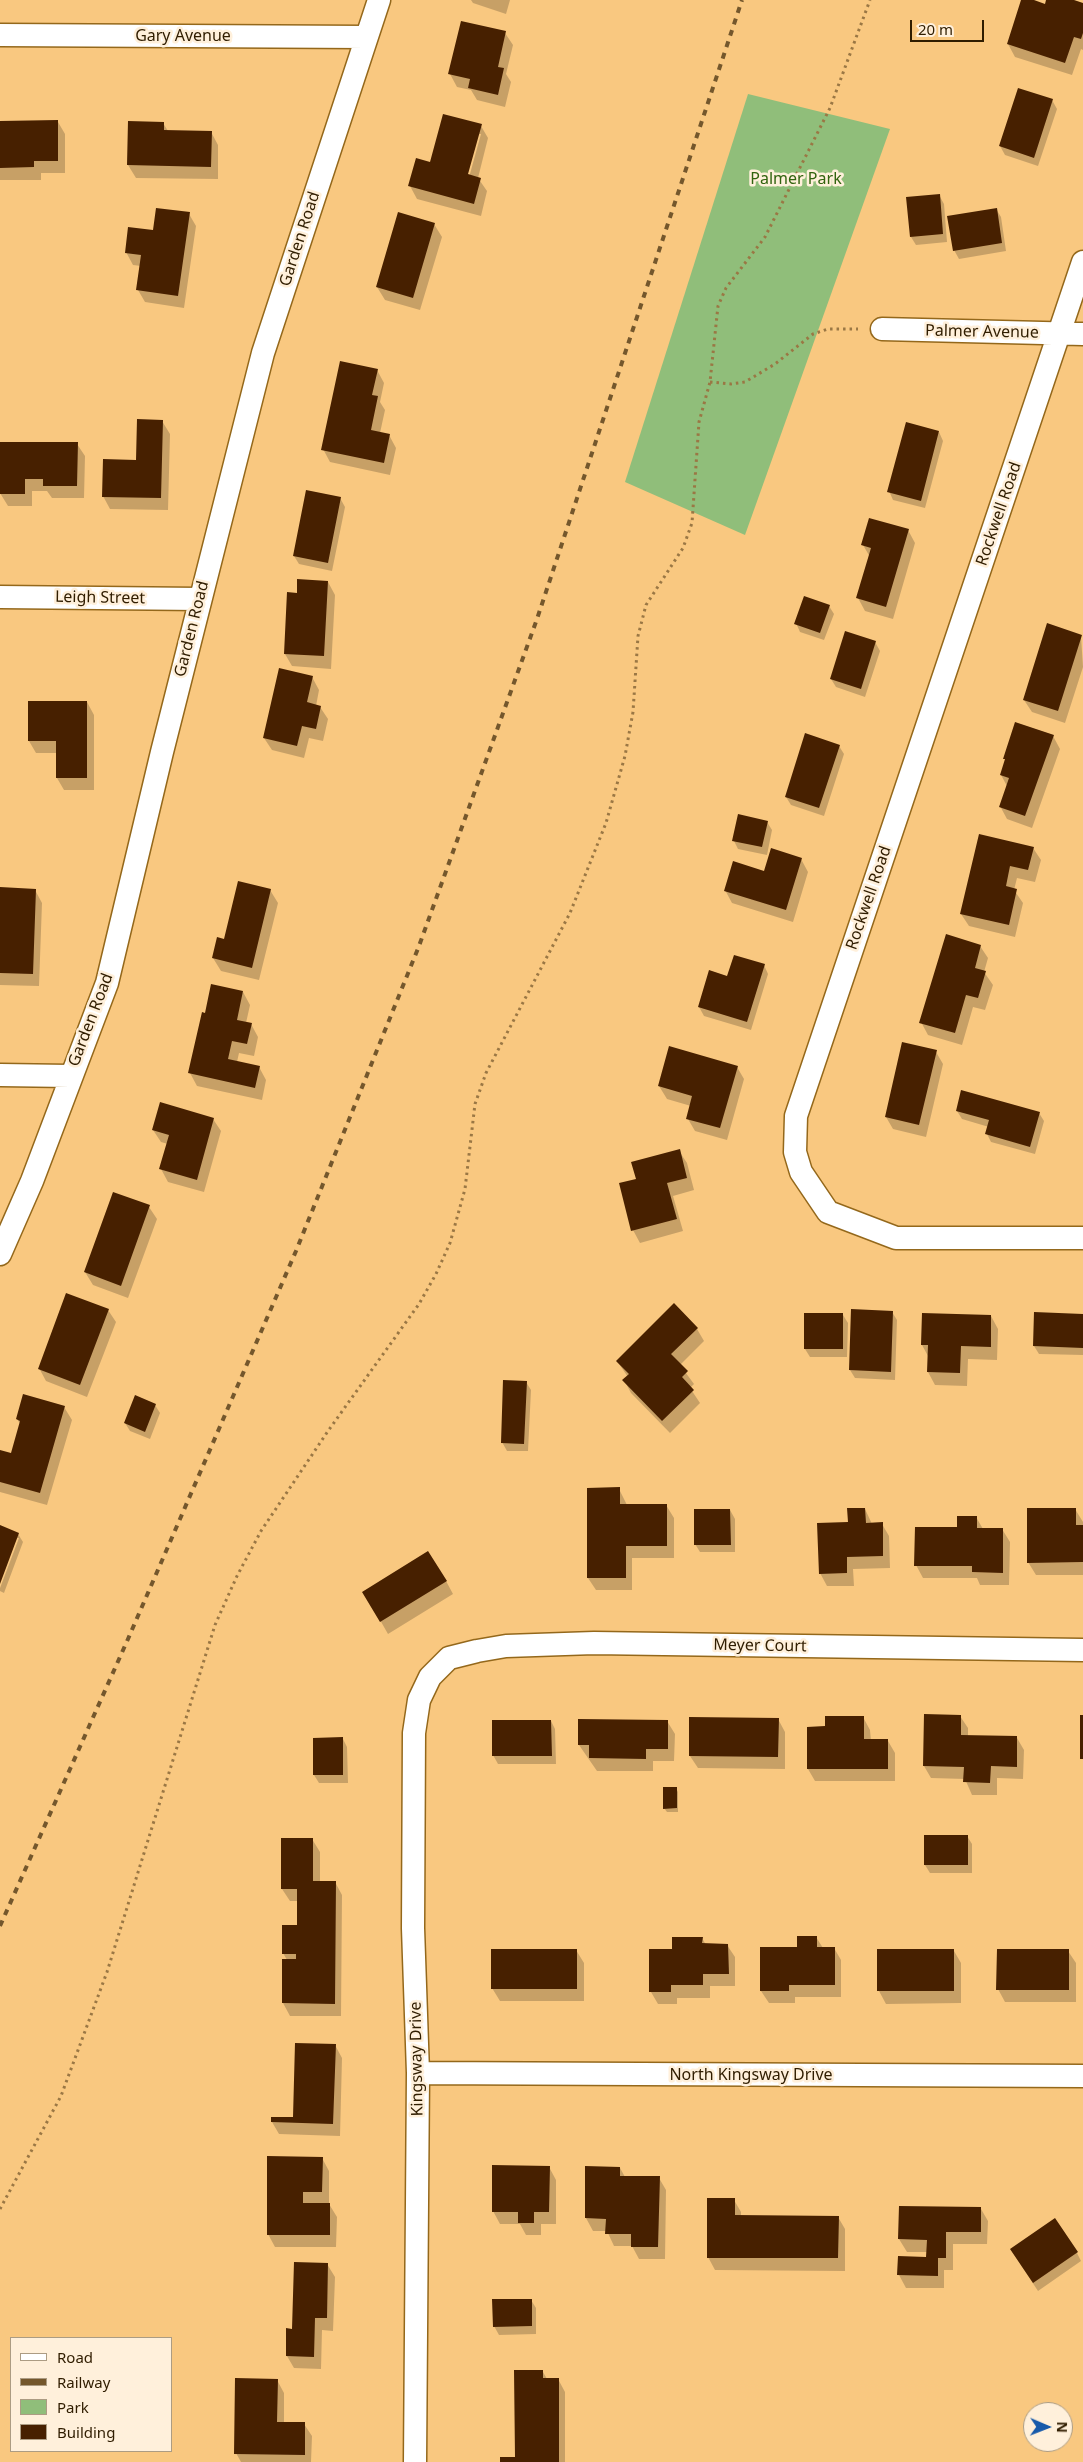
<!DOCTYPE html>
<html>
<head>
<meta charset="utf-8">
<style>
	body { margin:0 }
	#map { position:relative; width:1083px; height:2462px; overflow:hidden; background:#f9c880; font-family:"Noto Sans",sans-serif }
	canvas { display:block }
	.legend { position:absolute; left:10px; top:2337px; width:162px; height:115px; box-sizing:border-box; background:#fff0db; border:1px solid #ac9c83; margin:0; padding:6px 9px; list-style:none; font-size:15px; color:#301d00 }
	.legend li { display:flex; align-items:center; gap:10px; height:25px }
	.legend b { width:25px; border:1px solid #ac9c83 }
	.north { position:absolute; left:1023px; top:2402px; width:50px; height:50px; box-sizing:border-box; background:#fff0db; border:1px solid #ac9c83; border-radius:50%; rotate:91deg; font-size:14px; font-weight:700; line-height:20px; text-align:center; color:#301d00 }
	.north::after { content:''; display:block; margin:auto; width:18px; height:22px; background:#175aaa; clip-path:polygon(50% 0,100% 100%,50% 72%,0 100%) }
	.scale { position:absolute; left:910px; top:20px; width:74px; height:22px; box-sizing:border-box; border:2px solid #301d00; border-top:0; padding-left:6px; font-size:15px; line-height:18px; white-space:nowrap; color:#301d00; -webkit-text-stroke:4px #fff0db; paint-order:stroke }
</style>
</head>
<body>
<div id="map">
<canvas width="1083" height="2462"></canvas>
<ul class="legend">
<li><b style="height:6px;background:#fff"></b>Road</li>
<li><b style="height:6px;background:#74572c"></b>Railway</li>
<li><b style="height:14px;background:#90be7a"></b>Park</li>
<li><b style="height:14px;background:#472000"></b>Building</li>
</ul>
<div class="north">N</div>
<div class="scale">20 m</div>
</div>
<script>
const c = document.querySelector('canvas').getContext('2d');
c.lineJoin = 'round';
function paint(path, color) {
  c.fillStyle = color;
  c.fill(path, 'evenodd');
}
function toPath(rows) {
  const path = new Path2D();
  for (const r of rows) {
    path.moveTo(r[0], r[1]);
    for (let i = 2; i < r.length; i += 2) path.lineTo(r[i], r[i + 1]);
  }
  return path;
}
function trace(path, color, width, dash) {
  c.strokeStyle = color;
  c.lineWidth = width;
  c.lineCap = dash ? 'butt' : 'round';
  c.setLineDash(dash || []);
  c.stroke(path);
}
function label(font, color, halo, rows, align = 'center') {
  c.font = font + ' "Noto Sans",sans-serif';
  c.lineWidth = 5;
  c.setLineDash([]);
  c.textBaseline = 'middle';
  c.strokeStyle = halo;
  c.fillStyle = color;
  for (const [text, x, y, turn = 0] of rows) {
    c.save();
    c.translate(x, y);
    c.rotate((+turn || 0) * Math.PI / 180);
    c.textAlign = isNaN(turn) ? turn : align;
    if (halo) c.strokeText(text, 0, 0);
    c.fillText(text, 0, 0);
    c.restore();
  }
}
const green = toPath([
	[748,94,890,129,745,535,625,482]
]);
const shadow = toPath([
	[471,0,510,0,506,14,473,3],
	[1022,0,1046,5,1048,0,1070,0,1083,4,1083,50,1081,49,1072,75,1015,57,1008,44],
	[505,33,513,45,506,74,511,82,505,107,477,100,471,90,457,87,450,74],
	[1052,100,1057,109,1038,166,1005,155,1000,146],
	[0,122,58,122,65,134,65,173,41,173,41,180,0,180],
	[129,122,163,123,168,131,211,132,218,145,218,179,136,178,128,165],
	[481,126,488,138,478,178,487,191,481,216,417,199,410,186,431,163],
	[478,134,481,134,468,181,466,180],
	[939,195,944,204,947,242,916,245,911,237],
	[996,209,1001,217,1006,251,959,259,954,250],
	[189,214,196,226,184,308,145,302,138,290,141,266,133,265,126,252,154,232],
	[434,224,442,237,420,310,385,300,377,287],
	[377,370,384,383,380,402,385,410,380,433,389,435,396,448,390,475,330,462,323,449],
	[162,421,170,434,168,510,110,509,103,496,137,461],
	[939,432,943,441,925,508,893,500,889,491],
	[77,444,85,456,84,498,52,498,47,491,32,491,32,506,8,506,0,493],
	[340,498,345,507,332,571,299,564,294,556],
	[908,530,915,543,893,619,865,611,858,598,870,557,863,545],
	[328,582,335,595,331,669,292,666,285,654,298,594],
	[829,606,834,614,824,640,800,632,796,623],
	[1081,636,1083,667,1065,723,1032,712,1024,700],
	[875,642,880,651,865,697,836,687,831,679],
	[312,677,319,690,316,706,320,707,328,719,323,741,309,738,304,758,272,750,264,738],
	[87,702,94,715,94,790,64,790,57,778,57,753,36,753,29,741],
	[1053,736,1060,749,1032,828,1007,819,1000,806,1007,786,1001,775,1006,761,1004,758],
	[839,746,844,754,824,816,791,805,786,797],
	[767,822,772,830,767,855,738,849,734,841],
	[980,836,1033,848,1041,860,1035,882,1017,878,1014,890,1023,903,1015,937,969,926,961,914],
	[801,859,808,872,793,922,732,903,725,890],
	[35,890,42,903,39,986,0,985,0,920],
	[270,890,278,903,259,980,221,971,213,958,225,940],
	[980,946,988,958,984,972,993,985,985,1010,973,1007,962,1045,928,1035,921,1022],
	[764,965,768,974,751,1030,704,1016,699,1007,728,977],
	[243,992,250,1005,246,1023,251,1024,258,1037,254,1056,239,1053,237,1062,259,1067,266,1080,262,1100,197,1086,190,1073,206,1014],
	[936,1052,943,1064,926,1137,893,1129,886,1117],
	[737,1067,744,1079,727,1140,695,1131,688,1119,691,1106,667,1099,659,1086],
	[957,1111,1039,1113,1044,1121,1035,1154,991,1142,987,1134,989,1127,962,1119],
	[213,1119,221,1131,204,1192,168,1182,161,1169,168,1144,161,1142,153,1130],
	[679,1151,687,1163,694,1190,673,1196,683,1231,640,1243,633,1230,637,1180],
	[149,1207,157,1219,128,1298,93,1285,85,1272],
	[108,1310,116,1322,87,1397,46,1381,39,1368],
	[892,1312,897,1320,895,1380,855,1378,850,1370],
	[843,1315,848,1323,847,1357,810,1357,805,1349],
	[1083,1315,1083,1355,1039,1354,1034,1346],
	[991,1316,998,1329,997,1360,968,1359,967,1386,935,1385,928,1372,928,1356,922,1345],
	[697,1329,704,1341,680,1365,694,1384,690,1388,700,1403,670,1433,631,1393,624,1380,628,1377,617,1361],
	[526,1382,531,1390,528,1451,507,1451,502,1442],
	[155,1405,160,1413,150,1439,130,1431,125,1423],
	[64,1407,72,1420,47,1505,0,1492,0,1451,12,1455,21,1425,17,1419],
	[619,1489,627,1505,666,1505,674,1518,674,1558,632,1558,632,1590,596,1590,588,1578],
	[865,1509,872,1524,882,1524,889,1536,890,1568,853,1569,854,1586,827,1586,820,1573,849,1524],
	[1075,1509,1083,1522,1083,1575,1036,1575,1028,1562],
	[730,1510,735,1519,735,1552,700,1552,695,1544],
	[976,1517,983,1529,1002,1529,1010,1542,1009,1585,980,1585,977,1578,923,1578,916,1565,958,1529],
	[0,1527,18,1534,23,1542,4,1593,0,1591,0,1588,19,1538,16,1538,0,1581],
	[446,1581,453,1594,388,1634,364,1592],
	[960,1716,968,1728,968,1737,1017,1738,1024,1750,1023,1779,997,1778,997,1795,972,1795,965,1779,931,1778,924,1766],
	[863,1717,870,1730,871,1741,888,1741,895,1753,895,1781,815,1781,808,1769,826,1727],
	[778,1719,785,1732,785,1769,698,1768,690,1756],
	[551,1721,555,1729,556,1764,498,1764,493,1755],
	[667,1721,675,1734,674,1761,653,1761,653,1771,597,1771,579,1745],
	[343,1739,347,1747,348,1783,319,1783,314,1775],
	[676,1788,678,1792,678,1812,667,1812,664,1808],
	[925,1836,967,1836,972,1844,972,1873,930,1873,925,1865],
	[312,1839,320,1852,320,1882,335,1882,342,1895,341,2016,290,2016,283,2003,283,1960,287,1960,283,1953,298,1927,298,1901,290,1901,282,1889],
	[816,1937,823,1948,834,1948,841,1960,841,1997,795,1997,795,2003,769,2003,761,1991,798,1948],
	[702,1938,706,1945,727,1945,735,1957,735,1986,710,1986,710,1998,677,1998,677,2004,658,2004,651,1992,673,1951],
	[576,1950,584,1963,584,2001,500,2001,492,1988],
	[879,1951,954,1951,961,1963,961,2003,886,2004,879,1991],
	[1068,1951,1076,1963,1076,2002,1005,2002,998,1989],
	[335,2045,342,2058,340,2136,279,2134,272,2122,294,2118],
	[322,2158,329,2171,329,2204,337,2217,336,2247,275,2247,268,2234],
	[549,2167,556,2180,556,2224,541,2224,541,2235,526,2235,520,2224,500,2224,493,2211],
	[587,2167,620,2168,625,2177,659,2178,666,2190,665,2259,639,2259,632,2246,614,2246,607,2231,593,2231,586,2218],
	[734,2200,741,2212,741,2217,838,2217,845,2229,845,2271,715,2270,708,2257],
	[981,2209,988,2221,987,2244,953,2244,953,2270,944,2270,944,2288,906,2288,899,2275,899,2257,928,2258,928,2252,907,2252,899,2239],
	[1011,2250,1077,2253,1081,2261,1038,2291],
	[327,2264,335,2277,333,2331,322,2330,321,2369,294,2368,287,2356],
	[531,2300,536,2308,536,2334,499,2335,494,2326],
	[543,2372,547,2379,558,2379,565,2392,565,2462,501,2462,516,2458],
	[277,2380,284,2393,284,2424,304,2424,312,2436,311,2462,241,2462,236,2453]
]);
const building = toPath([
	[1021,0,1034,0,1045,4,1046,0,1074,0,1083,3,1083,33,1081,39,1074,37,1065,63,1007,44],
	[461,21,506,31,498,67,504,68,498,95,468,88,470,79,448,74],
	[1018,88,1053,99,1034,158,999,146],
	[443,114,482,124,468,174,481,178,474,204,408,186,416,158,430,162],
	[58,120,58,161,34,161,34,167,0,168,0,121],
	[128,121,164,122,164,130,212,131,211,167,127,165],
	[940,194,943,234,910,237,906,197],
	[156,208,190,212,178,296,136,290,141,255,125,253,128,227,153,230],
	[997,208,1002,243,953,251,947,216],
	[398,212,435,223,413,298,376,287],
	[340,361,378,369,372,395,378,396,371,430,390,434,384,463,321,450],
	[137,419,163,420,161,498,102,497,103,459,136,460],
	[906,422,939,431,921,501,887,492],
	[0,442,78,442,77,486,43,486,43,479,25,479,25,494,0,494],
	[306,490,341,497,328,563,293,556],
	[869,518,909,529,886,607,856,598,871,548,861,545],
	[297,579,328,581,324,656,284,654,287,592,297,593],
	[804,596,830,605,820,633,794,624],
	[1047,623,1082,635,1058,711,1023,700],
	[845,631,876,641,861,689,830,679],
	[279,668,313,676,307,702,321,706,316,729,302,726,297,746,263,738],
	[28,701,87,701,87,778,56,778,56,741,28,741],
	[1015,722,1054,735,1025,816,999,807,1009,778,1000,775,1005,759,1003,759],
	[805,733,840,745,819,808,785,797],
	[738,814,768,821,762,847,732,841],
	[979,834,1034,847,1028,870,1010,866,1006,886,1017,889,1009,925,960,914],
	[771,848,802,858,786,910,724,891,733,861,764,871],
	[238,881,271,889,252,968,212,958,217,937,224,939],
	[0,887,36,889,33,974,0,973],
	[946,934,981,945,975,968,986,971,978,998,966,995,955,1033,919,1023],
	[734,955,765,964,747,1022,698,1007,709,970,727,976],
	[211,984,243,991,237,1020,252,1023,247,1044,232,1041,228,1059,260,1066,255,1088,188,1073,202,1012,205,1013],
	[902,1042,937,1050,919,1125,885,1117],
	[669,1046,738,1066,720,1128,686,1119,692,1096,658,1086],
	[961,1090,1040,1112,1030,1147,985,1134,989,1120,956,1111],
	[160,1102,214,1118,197,1180,159,1169,169,1135,152,1130],
	[680,1149,687,1178,667,1183,677,1219,631,1231,619,1183,636,1179,631,1162],
	[113,1192,150,1205,121,1286,84,1272],
	[66,1293,109,1309,80,1385,38,1369],
	[674,1303,698,1328,671,1354,688,1371,682,1377,694,1390,662,1421,622,1380,629,1374,616,1361],
	[851,1309,893,1311,891,1372,849,1370],
	[1034,1312,1083,1314,1083,1348,1033,1346],
	[804,1313,843,1313,843,1349,804,1349],
	[922,1313,991,1315,991,1347,961,1346,960,1373,927,1372,928,1345,921,1345],
	[503,1380,527,1381,524,1444,501,1443],
	[23,1394,65,1406,40,1493,0,1482,0,1450,11,1453,20,1421,16,1419],
	[135,1395,156,1404,145,1432,124,1423],
	[620,1487,620,1504,667,1504,667,1546,626,1546,626,1578,587,1578,587,1488],
	[847,1508,865,1508,866,1523,883,1522,883,1556,847,1557,847,1573,819,1574,817,1523,848,1522],
	[1027,1508,1076,1508,1076,1525,1083,1525,1083,1562,1027,1563],
	[694,1509,730,1509,731,1545,694,1545],
	[957,1516,977,1516,977,1528,1003,1528,1003,1573,972,1572,972,1566,914,1566,915,1527,957,1527],
	[0,1525,19,1533,0,1584],
	[428,1551,447,1581,380,1622,362,1592],
	[924,1714,961,1715,961,1735,1017,1736,1017,1767,991,1766,990,1783,963,1782,964,1767,923,1766],
	[1080,1715,1083,1715,1083,1759,1080,1759],
	[825,1716,864,1716,864,1739,888,1739,888,1769,807,1769,807,1727,825,1726],
	[689,1717,779,1718,778,1757,689,1756],
	[578,1719,668,1720,668,1749,646,1749,646,1759,589,1758,589,1745,578,1745],
	[492,1720,551,1720,552,1756,492,1756],
	[343,1737,343,1775,313,1775,313,1738],
	[663,1787,677,1787,677,1808,663,1809],
	[924,1835,968,1835,968,1865,924,1865],
	[281,1838,313,1838,313,1881,336,1881,335,2004,282,2003,282,1959,296,1959,296,1954,282,1954,282,1925,297,1925,297,1889,281,1889],
	[797,1936,817,1936,817,1947,835,1947,835,1985,789,1985,789,1991,760,1991,760,1947,797,1947],
	[672,1937,703,1937,702,1943,728,1944,729,1974,703,1974,703,1985,671,1985,671,1992,649,1992,649,1949,672,1949],
	[491,1949,577,1949,577,1989,491,1989],
	[877,1949,954,1949,954,1991,877,1991],
	[997,1949,1069,1949,1069,1990,996,1990],
	[295,2043,336,2044,333,2124,271,2122,271,2117,293,2117],
	[267,2156,323,2157,322,2192,303,2192,303,2203,330,2203,330,2235,267,2235],
	[492,2165,550,2166,549,2212,534,2212,534,2223,518,2223,518,2212,492,2212],
	[585,2166,620,2167,620,2176,660,2176,658,2247,631,2247,631,2234,605,2234,606,2219,585,2218],
	[707,2198,735,2198,735,2215,839,2216,838,2258,707,2258],
	[899,2206,981,2207,981,2232,946,2232,946,2258,938,2258,938,2276,897,2275,898,2256,926,2257,927,2240,898,2239],
	[1055,2218,1078,2252,1033,2283,1010,2249],
	[294,2262,328,2263,327,2318,315,2318,314,2357,286,2356,286,2328,292,2329],
	[492,2299,532,2299,532,2326,493,2327],
	[514,2370,543,2370,543,2378,559,2378,559,2462,500,2462,500,2457,515,2457],
	[235,2378,278,2379,277,2422,305,2422,305,2455,234,2454]
]);
const path = toPath([
	[710,382,731,384,745,382,775,364,813,334,828,329,858,329],
	[0,2209,61,2096,107,1972,215,1625,237,1576,261,1531,328,1431,419,1304,436,1274,450,1243,465,1189,475,1104,486,1073,570,913,606,823,625,756,633,712,638,636,646,605,683,548,692,523,699,422,710,382,718,306,726,288,765,237,830,108,870,0]
]);
const street = toPath([
	[0,35,366,37],
	[1083,262,796,1116,795,1152,801,1172,828,1212,896,1238,1083,1238],
	[882,329,1083,334],
	[0,597,200,599],
	[0,1075,70,1076],
	[0,1254,32,1181,107,983,162,752,263,353,379,0],
	[418,2073,1083,2076],
	[415,2462,418,2073,413,1928,414,1733,419,1700,430,1677,449,1658,477,1651,506,1646,594,1643,1083,1650]
]);
const rail = toPath([
	[0,1926,128,1639,296,1251,419,946,537,619,742,0]
]);
const streetNames = [
	["Gary Avenue",183,36],
	["Garden Road",300,239,-72],
	["Palmer Avenue",982,332,1],
	["Rockwell Road",999,514,-71],
	["Leigh Street",100,598,1],
	["Garden Road",192,629,-76],
	["Rockwell Road",869,898,-71],
	["Garden Road",91,1020,-69],
	["Meyer Court",760,1646,1],
	["Kingsway Drive",417,2059,-91],
	["North Kingsway Drive",751,2075]
];
const parkNames = [
	["Palmer Park",796,179]
];
paint(green, '#90be7a');
paint(shadow, '#0003');
paint(building, '#472000');
trace(street, '#94681b', 25);
trace(path, '#9a7744', 3, [2.5, 4]);
trace(street, '#fff', 22);
trace(rail, '#74572c', 4, [6, 6]);
label('16px', '#301d00', '#fff0db', streetNames);
label('16px', '#31630e', '#fff0db', parkNames);
</script>
</body>
</html>
